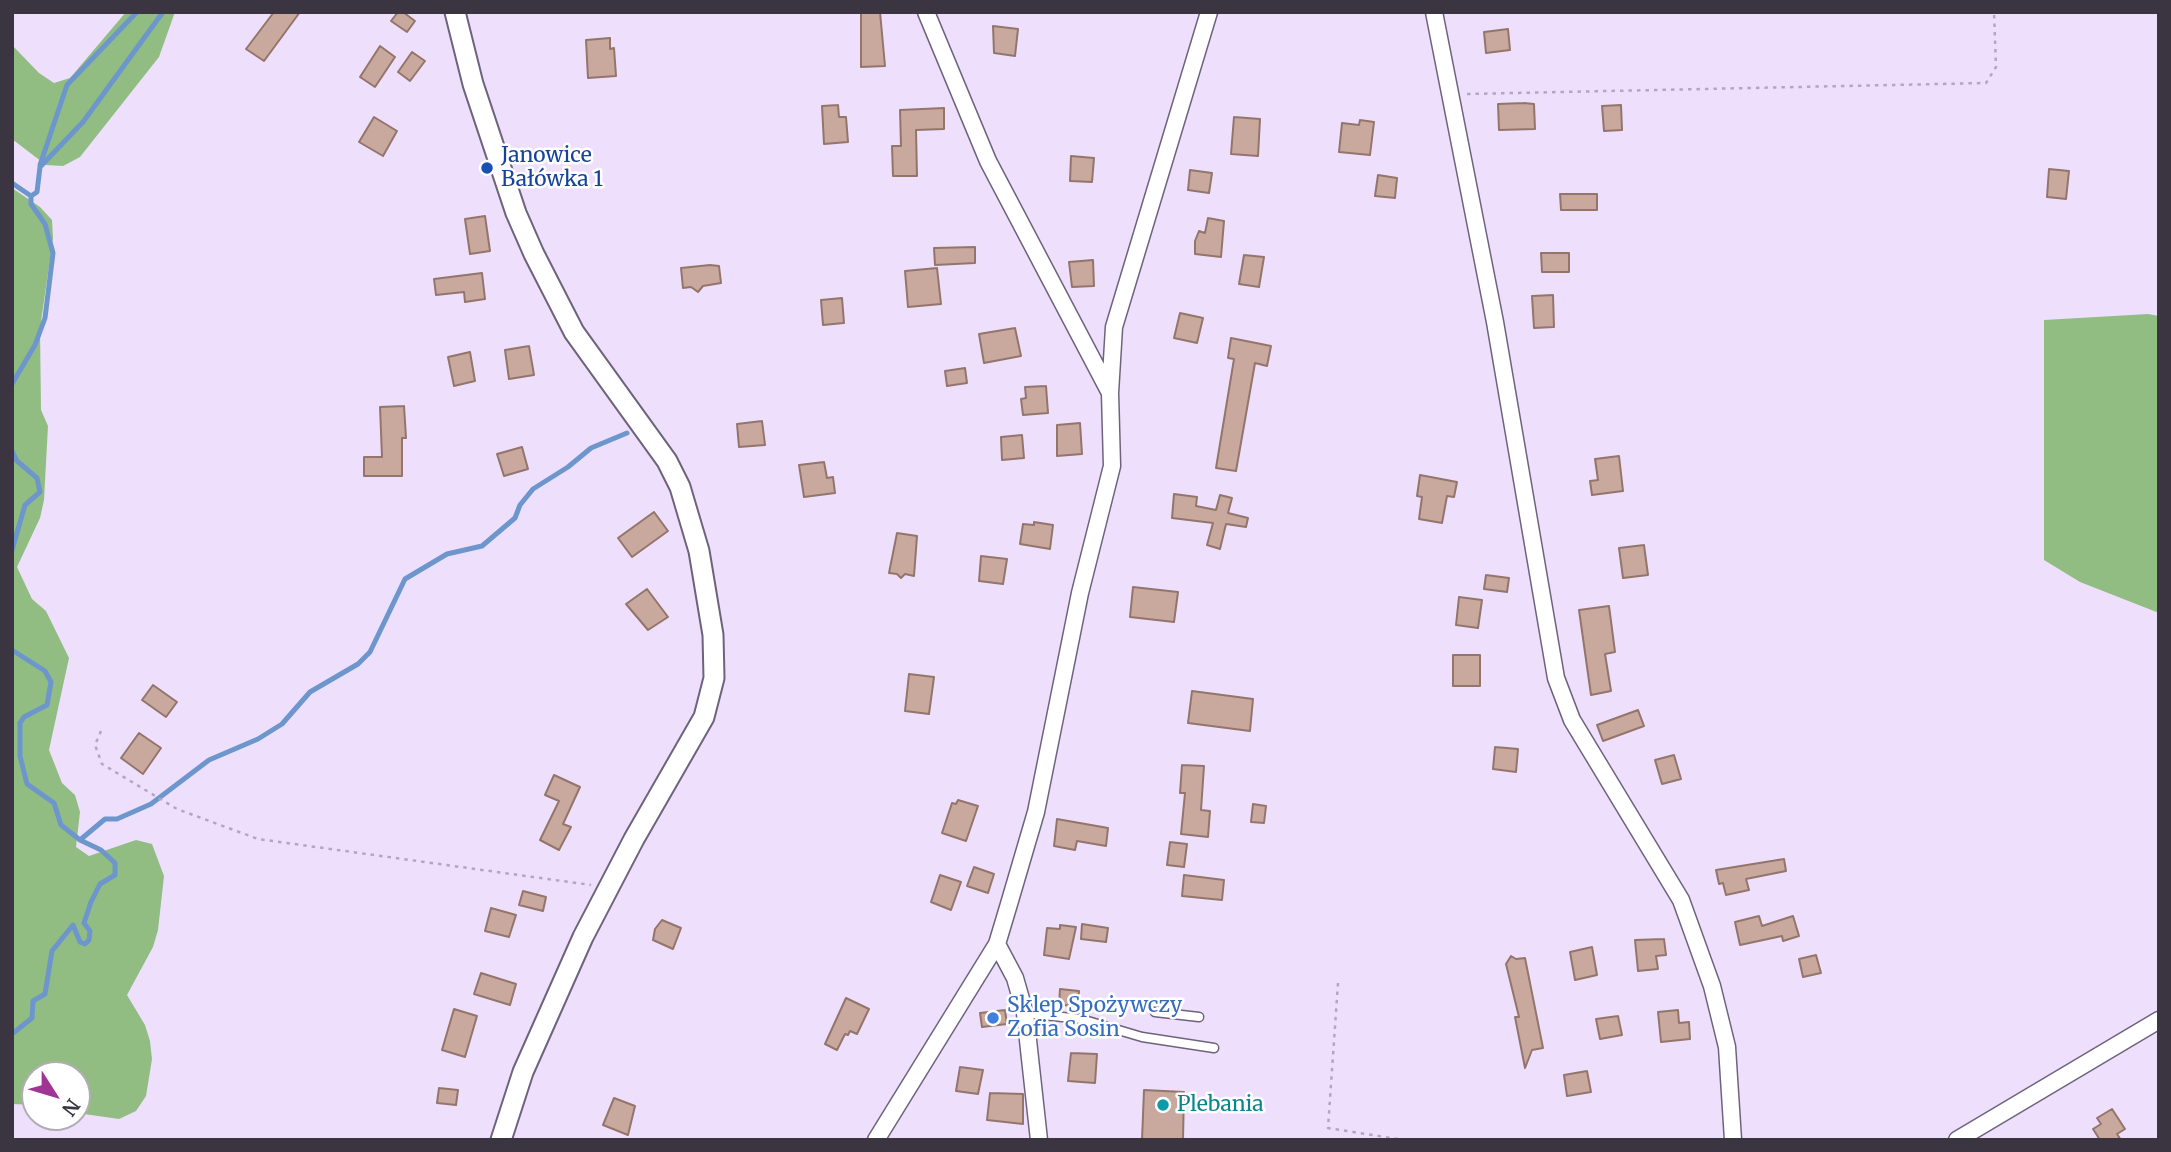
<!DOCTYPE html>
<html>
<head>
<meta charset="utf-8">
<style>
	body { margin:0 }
	#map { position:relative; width:2171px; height:1152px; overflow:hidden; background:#eee0fd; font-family:Merriweather,serif }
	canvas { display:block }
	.frame { position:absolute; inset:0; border:14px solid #3b3541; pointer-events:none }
	.north { position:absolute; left:21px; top:1061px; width:70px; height:70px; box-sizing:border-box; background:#fff; border:2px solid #b1aeb3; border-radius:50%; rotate:127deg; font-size:19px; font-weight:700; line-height:28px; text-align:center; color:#3b3541 }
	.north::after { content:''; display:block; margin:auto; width:24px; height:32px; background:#a13595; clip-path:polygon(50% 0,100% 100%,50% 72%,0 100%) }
</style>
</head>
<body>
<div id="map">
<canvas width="2171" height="1152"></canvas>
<div class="frame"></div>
<div class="north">N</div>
</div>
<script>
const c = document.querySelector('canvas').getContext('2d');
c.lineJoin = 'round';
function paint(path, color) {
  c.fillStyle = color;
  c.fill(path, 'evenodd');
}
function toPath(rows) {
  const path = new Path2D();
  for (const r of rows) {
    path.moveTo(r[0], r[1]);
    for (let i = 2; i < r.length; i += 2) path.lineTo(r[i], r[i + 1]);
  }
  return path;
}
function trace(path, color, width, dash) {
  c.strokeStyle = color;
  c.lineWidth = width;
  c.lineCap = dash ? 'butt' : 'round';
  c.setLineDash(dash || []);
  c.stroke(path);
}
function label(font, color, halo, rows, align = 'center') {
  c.font = font + ' Merriweather,serif';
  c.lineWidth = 5;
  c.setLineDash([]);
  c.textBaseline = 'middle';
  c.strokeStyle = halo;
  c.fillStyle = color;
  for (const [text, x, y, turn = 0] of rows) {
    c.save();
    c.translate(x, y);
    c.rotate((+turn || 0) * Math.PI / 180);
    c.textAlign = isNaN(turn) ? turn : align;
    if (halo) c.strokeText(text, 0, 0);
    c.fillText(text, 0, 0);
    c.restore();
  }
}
const forest = toPath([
	[126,12,175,12,159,57,80,157,63,166,46,165,12,139,12,45,39,73,54,83,70,78],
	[12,188,40,207,52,220,53,238,40,329,41,410,48,426,44,500,40,518,17,567,32,599,46,611,69,658,49,750,62,783,75,795,80,812,76,847,89,856,136,840,152,844,164,876,158,930,153,947,127,995,145,1025,150,1041,152,1059,146,1096,136,1111,119,1119,77,1113,77,1075,35,1075,35,1105,12,1104],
	[2148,314,2159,316,2159,613,2080,582,2044,560,2044,320]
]);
const stream = toPath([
	[40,165,67,85,137,12],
	[12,183,31,196,31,204,45,224,53,253,45,318,35,345,12,384],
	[31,196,37,192,40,167,83,122,163,12],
	[12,451,17,461,37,478,40,492,25,505,12,550],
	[12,650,45,671,51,682,47,705,24,717,20,723,20,756,27,784,54,803,61,825,80,840,101,850,115,863,115,875,100,884,91,902,84,923,90,931,89,940,85,944,80,942,73,925,52,951,45,994,33,1001,32,1018,12,1034],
	[80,840,105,819,117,819,151,804,209,760,258,739,282,724,310,692,358,664,370,652,405,579,447,554,482,546,515,518,520,505,533,489,568,467,591,448,627,433]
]);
const building = toPath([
	[274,12,300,12,264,61,246,49,274,12],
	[398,12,403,12,415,21,407,32,391,21,398,12],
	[861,12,880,12,885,66,861,67,861,12],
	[993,26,1018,29,1015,56,994,53,993,26],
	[1508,29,1510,50,1486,53,1484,32,1508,29],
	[610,38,610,49,614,48,616,76,588,78,586,40,610,38],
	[380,46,395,57,375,87,360,77,380,46],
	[412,52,425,61,410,81,398,72,412,52],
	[1524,103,1534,104,1535,129,1499,130,1498,104,1524,103],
	[838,105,839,117,846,117,848,142,824,144,822,106,838,105],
	[1621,105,1622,130,1604,131,1602,106,1621,105],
	[944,108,944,129,916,130,917,176,893,176,892,146,901,146,900,110,944,108],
	[374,117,397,131,383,156,359,142,374,117],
	[1234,117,1260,119,1258,156,1231,154,1234,117],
	[1360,120,1374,122,1370,155,1339,152,1342,123,1359,125,1360,120],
	[1071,156,1094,158,1092,182,1070,181,1071,156],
	[2049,169,2069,171,2066,199,2047,197,2049,169],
	[1190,170,1212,173,1209,193,1188,190,1190,170],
	[1378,175,1397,178,1395,198,1375,196,1378,175],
	[1560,194,1597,194,1597,210,1561,210,1560,194],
	[485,216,490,251,470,254,465,219,485,216],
	[1208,218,1224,221,1221,257,1195,254,1195,241,1199,231,1205,233,1208,218],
	[975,247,975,263,935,265,934,248,975,247],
	[1541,253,1569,253,1569,272,1542,272,1541,253],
	[1244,255,1264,257,1259,287,1239,284,1244,255],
	[1093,260,1094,286,1072,287,1069,262,1093,260],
	[710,265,719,266,721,283,703,286,698,292,691,287,683,288,681,268,710,265],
	[937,268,941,304,908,307,905,271,937,268],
	[482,273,485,299,465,302,464,292,436,295,434,279,482,273],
	[1553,295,1554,327,1534,328,1532,296,1553,295],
	[842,298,844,323,823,325,821,300,842,298],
	[1180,313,1203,318,1197,343,1174,338,1180,313],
	[1015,328,1021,356,984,363,979,334,1015,328],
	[1231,338,1271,346,1267,366,1255,363,1236,471,1216,468,1234,359,1228,358,1231,338],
	[529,346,534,375,509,379,505,350,529,346],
	[470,352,475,381,454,386,448,357,470,352],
	[965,368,967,383,947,386,945,371,965,368],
	[1046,386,1048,413,1023,415,1021,399,1026,398,1025,387,1046,386],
	[404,406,406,438,402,438,402,476,364,476,364,457,382,457,380,407,404,406],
	[762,421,765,445,739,447,737,424,762,421],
	[1080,423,1082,454,1057,456,1057,425,1080,423],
	[1022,435,1024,458,1002,460,1001,437,1022,435],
	[522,447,528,469,504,476,497,454,522,447],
	[1619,456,1623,491,1592,495,1590,481,1598,480,1595,459,1619,456],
	[824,462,827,478,833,477,835,493,804,497,799,465,824,462],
	[1420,475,1457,482,1454,497,1447,496,1442,523,1419,519,1422,497,1417,496,1420,475],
	[1174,494,1197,497,1196,506,1216,510,1220,495,1232,498,1228,513,1248,518,1246,527,1226,524,1220,549,1207,545,1213,523,1172,518,1174,494],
	[654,512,668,531,632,557,618,538,654,512],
	[1034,522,1053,525,1050,549,1020,544,1023,524,1034,525,1034,522],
	[897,533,917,536,914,576,905,574,901,578,897,574,889,573,897,533],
	[1644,545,1648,575,1623,578,1619,548,1644,545],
	[981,556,1007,559,1003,584,979,581,981,556],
	[1486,575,1509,578,1507,592,1484,589,1486,575],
	[1133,587,1178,592,1174,622,1130,617,1133,587],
	[647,589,668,617,648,630,626,604,647,589],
	[1459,597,1482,600,1478,628,1456,625,1459,597],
	[1609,606,1615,652,1605,654,1611,691,1591,695,1579,610,1609,606],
	[1453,655,1480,655,1480,686,1453,686,1453,655],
	[909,674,934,677,929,714,905,711,909,674],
	[153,685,177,702,166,717,142,700,153,685],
	[1192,691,1253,699,1250,731,1188,723,1192,691],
	[1638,710,1644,726,1603,741,1597,725,1638,710],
	[139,733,161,748,143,774,121,758,139,733],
	[1495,747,1518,749,1516,772,1493,769,1495,747],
	[1674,755,1681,779,1662,784,1655,760,1674,755],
	[1182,765,1204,766,1201,810,1210,811,1208,837,1181,834,1185,793,1180,793,1182,765],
	[554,775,580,787,563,824,571,827,559,850,540,840,559,801,545,795,554,775],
	[958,800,978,806,966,841,942,833,952,803,956,804,958,800],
	[1253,804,1266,806,1264,823,1251,822,1253,804],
	[1057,819,1108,828,1106,846,1077,841,1075,850,1054,846,1057,819],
	[1170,842,1187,844,1184,867,1167,865,1170,842],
	[1784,859,1786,871,1746,879,1749,890,1726,895,1723,883,1719,884,1716,870,1784,859],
	[974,867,994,874,988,893,967,886,974,867],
	[940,875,961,882,951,910,931,902,940,875],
	[1184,875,1224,880,1222,900,1182,896,1184,875],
	[523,891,546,897,543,911,519,905,523,891],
	[491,908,516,915,509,937,485,931,491,908],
	[1759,916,1762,926,1793,916,1799,936,1783,941,1782,936,1740,945,1735,922,1759,916],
	[662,920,681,928,673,949,653,940,655,929,662,920],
	[1082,924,1108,928,1106,942,1081,939,1082,924],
	[1060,925,1076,927,1069,959,1044,955,1047,928,1060,929,1060,925],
	[1664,939,1666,955,1656,956,1658,969,1638,971,1635,940,1664,939],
	[1592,947,1597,975,1575,980,1570,952,1592,947],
	[1816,955,1821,973,1803,977,1799,959,1816,955],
	[1511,956,1516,959,1525,958,1543,1048,1532,1050,1525,1068,1515,1017,1519,1017,1506,964,1511,956],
	[481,973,516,984,510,1005,474,994,481,973],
	[1060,989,1079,991,1078,1006,1059,1005,1060,989],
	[846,998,869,1009,857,1034,850,1031,848,1035,845,1034,837,1050,825,1044,846,998],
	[454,1009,477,1016,465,1057,442,1050,454,1009],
	[1005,1010,1007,1024,982,1027,980,1013,1005,1010],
	[1678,1010,1679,1023,1689,1022,1690,1039,1661,1042,1658,1012,1678,1010],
	[1618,1016,1622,1035,1600,1039,1596,1019,1618,1016],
	[1071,1053,1097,1054,1095,1083,1068,1081,1071,1053],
	[960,1067,983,1070,978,1094,956,1091,960,1067],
	[1587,1071,1591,1092,1567,1096,1564,1075,1587,1071],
	[439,1088,458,1090,456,1105,437,1103,439,1088],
	[1144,1090,1184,1092,1183,1140,1142,1140,1144,1090],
	[990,1093,1023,1094,1023,1124,987,1120,990,1093],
	[614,1098,635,1106,628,1135,603,1125,614,1098],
	[2112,1109,2125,1129,2117,1134,2121,1140,2100,1140,2093,1129,2101,1124,2097,1118,2112,1109]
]);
const path = toPath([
	[1467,94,1986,83,1996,67,1994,12],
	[101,731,95,745,102,764,177,809,258,839,591,885],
	[1338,983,1328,1128,1404,1140]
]);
const service = toPath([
	[1155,1012,1199,1017],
	[1025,1013,1081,1019,1142,1037,1214,1048]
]);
const minor = toPath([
	[926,12,988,161,1109,391],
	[1434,12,1495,322,1556,678,1572,720,1681,900,1712,986,1727,1047,1733,1140],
	[997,944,1015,978,1025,1013,1039,1140],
	[876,1140,997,944,1009,904,1036,812,1080,593,1112,466,1110,393,1114,327,1209,12],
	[1957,1140,2159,1020]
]);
const tertiary = toPath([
	[455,12,473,84,516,213,534,254,574,332,667,461,680,487,699,551,713,635,714,678,704,717,634,839,583,937,523,1072,501,1140]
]);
const markers = [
	[487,168,7,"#1a4fb4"],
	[993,1018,7,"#3f7fe0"],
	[1163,1105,7,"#0f9aa8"]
];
const transitNames = [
	["Janowice",501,156],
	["Bałówka 1",501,180]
];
const shopNames = [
	["Sklep Spożywczy",1007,1006],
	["Zofia Sosin",1007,1030]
];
const cultureNames = [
	["Plebania",1177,1105]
];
paint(forest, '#91bd83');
trace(stream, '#6d96cd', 5);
paint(building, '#c9a89e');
trace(building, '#93756c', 2);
trace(service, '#6e637c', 11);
trace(minor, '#6e637c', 19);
trace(tertiary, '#6e637c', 23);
trace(path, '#b3a7bf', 2.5, [3.5, 5]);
trace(service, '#fff', 8);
trace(minor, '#fff', 16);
trace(tertiary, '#fff', 19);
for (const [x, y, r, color] of markers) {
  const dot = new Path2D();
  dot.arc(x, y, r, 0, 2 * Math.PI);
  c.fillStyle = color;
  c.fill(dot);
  trace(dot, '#fff', 2.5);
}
label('21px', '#164399', '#fff', transitNames, 'left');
label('21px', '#366cbe', '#fff', shopNames, 'left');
label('21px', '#0d838f', '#fff', cultureNames, 'left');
</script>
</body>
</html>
